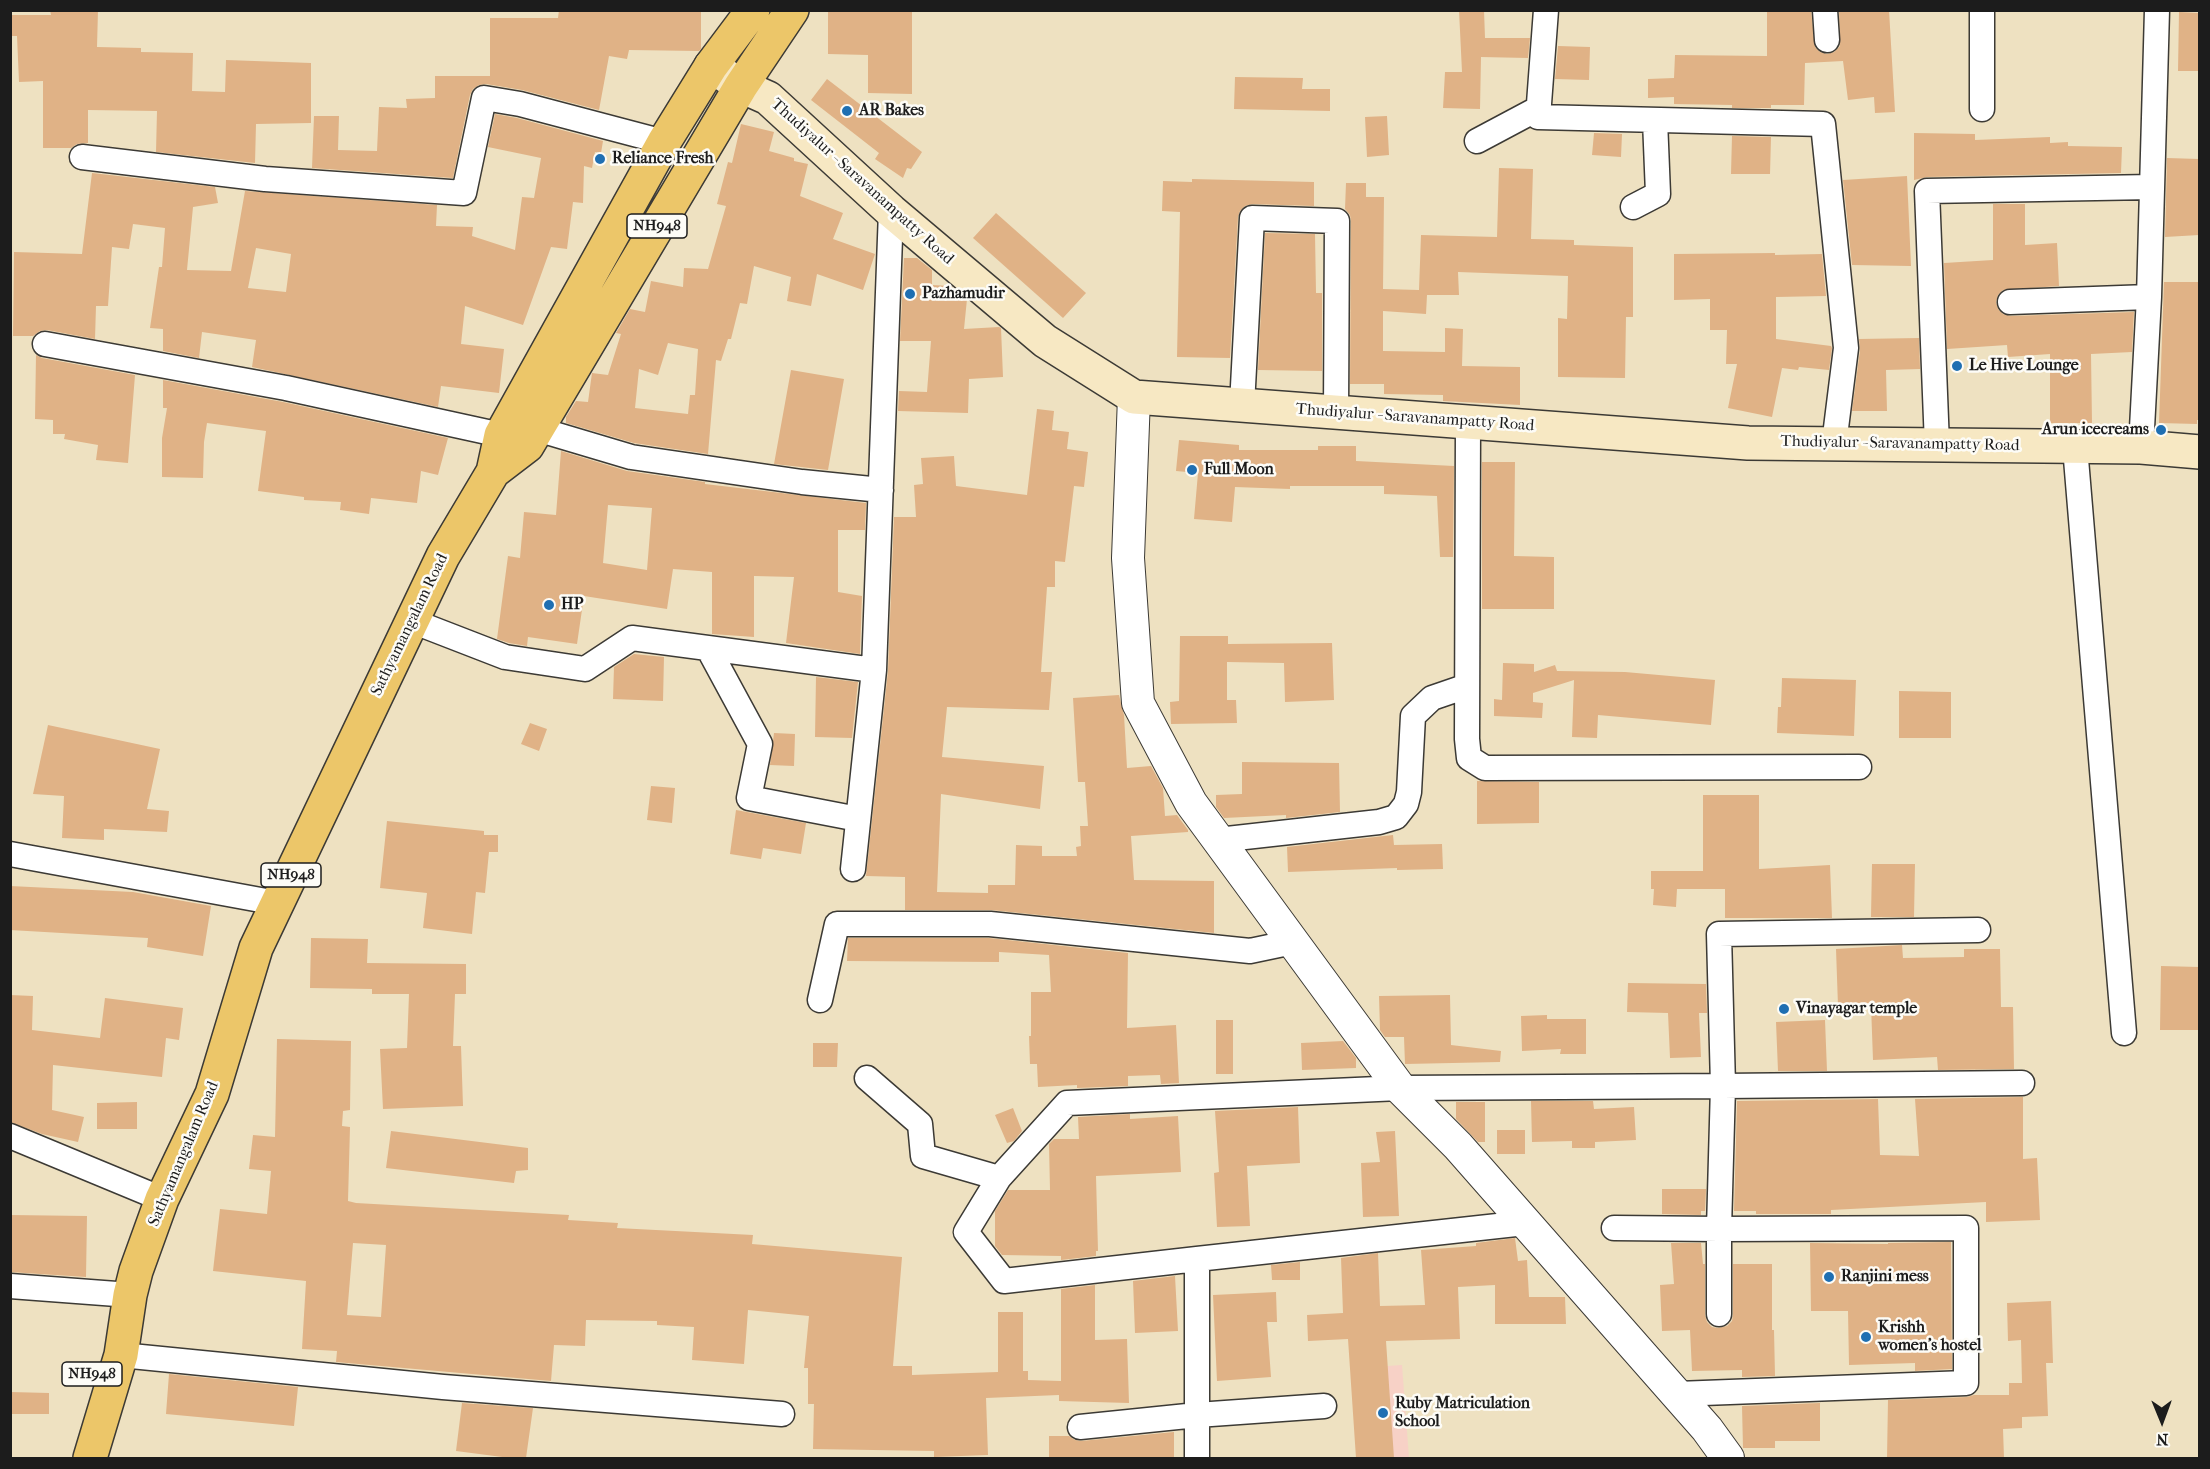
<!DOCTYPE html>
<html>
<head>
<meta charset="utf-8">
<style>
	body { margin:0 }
	#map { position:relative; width:2210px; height:1469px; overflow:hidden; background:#eee1c1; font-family:"IM FELL French Canon",serif }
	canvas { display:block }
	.frame { position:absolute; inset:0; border:12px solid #1c1c1c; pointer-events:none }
	.north { position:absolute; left:2132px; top:1391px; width:60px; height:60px; -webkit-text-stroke:4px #fdfcf7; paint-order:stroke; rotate:179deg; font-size:16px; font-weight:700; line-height:24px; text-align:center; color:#1c1c1c }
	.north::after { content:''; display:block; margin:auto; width:21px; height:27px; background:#1c1c1c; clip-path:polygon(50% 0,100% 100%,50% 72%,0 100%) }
</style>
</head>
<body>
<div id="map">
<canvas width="2210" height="1469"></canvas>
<div class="frame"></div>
<div class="north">N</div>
</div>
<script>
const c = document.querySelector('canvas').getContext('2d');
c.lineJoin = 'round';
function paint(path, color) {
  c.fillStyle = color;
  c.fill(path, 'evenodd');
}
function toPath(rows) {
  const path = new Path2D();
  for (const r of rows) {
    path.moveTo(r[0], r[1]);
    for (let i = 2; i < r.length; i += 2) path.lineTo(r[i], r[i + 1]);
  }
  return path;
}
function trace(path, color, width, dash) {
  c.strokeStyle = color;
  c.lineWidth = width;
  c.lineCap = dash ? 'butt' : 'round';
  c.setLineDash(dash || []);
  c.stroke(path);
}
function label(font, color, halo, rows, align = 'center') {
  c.font = font + ' "IM FELL French Canon",serif';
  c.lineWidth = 5;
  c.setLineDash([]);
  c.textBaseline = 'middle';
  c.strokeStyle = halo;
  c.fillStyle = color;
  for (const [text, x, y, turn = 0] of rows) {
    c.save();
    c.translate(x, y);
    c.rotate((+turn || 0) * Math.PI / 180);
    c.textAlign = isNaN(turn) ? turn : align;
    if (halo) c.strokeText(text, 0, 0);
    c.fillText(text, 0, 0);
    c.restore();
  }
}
const built = toPath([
	[1402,1365,1409,1458,1364,1458,1357,1368]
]);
const building = toPath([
	[50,10,98,10,97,47,141,48,141,52,193,53,192,91,225,92,226,60,311,63,311,123,256,124,255,163,156,152,157,111,88,110,88,143,77,144,71,148,43,148,43,81,19,82,17,36,10,36,10,15,51,15],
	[559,10,701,10,701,49,699,51,629,50,627,59,609,56,599,110,522,90,486,84,479,85,473,89,470,95,453,178,312,168,314,116,339,116,338,150,377,151,379,107,407,108,406,99,435,98,435,76,490,76,490,18,558,18],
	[828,10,912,10,912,94,868,93,868,55,828,54],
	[1459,10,1484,10,1485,38,1530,38,1528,58,1481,57,1480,109,1443,108,1445,72,1462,72],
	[1767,10,1811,10,1815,47,1820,52,1827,54,1834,52,1840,46,1839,10,1889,10,1895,112,1875,113,1874,97,1848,100,1843,61,1805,63,1804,105,1771,105,1771,108,1732,108,1732,105,1674,104,1674,97,1648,98,1648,79,1674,78,1675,55,1767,56],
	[2179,12,2199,13,2199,71,2178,71],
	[1558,46,1590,47,1589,80,1555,79],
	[1235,77,1303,78,1302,89,1330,89,1330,111,1234,109],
	[827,79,922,152,911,169,907,168,903,178,875,159,879,153,811,100],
	[495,114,517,118,603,141,601,153,595,152,592,168,584,166,583,203,573,202,567,249,551,247,523,325,465,306,461,344,504,349,499,393,441,386,438,407,252,367,256,340,202,332,199,358,163,351,163,329,150,328,159,267,162,267,165,228,133,224,129,249,112,247,108,306,96,306,95,339,47,330,40,331,33,336,13,336,14,252,82,254,92,173,215,187,218,203,193,207,187,270,231,271,245,191,437,205,436,226,473,227,472,236,515,250,522,197,534,198,541,158,488,147],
	[256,248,291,254,286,292,248,288],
	[1387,116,1389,155,1367,157,1365,117],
	[741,124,774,132,769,151,794,158,794,161,808,164,800,196,843,213,833,239,875,254,863,290,817,274,811,306,787,301,791,277,754,266,747,304,740,303,731,339,728,339,721,361,716,360,708,454,634,443,566,423,566,417,576,401,588,402,592,373,608,375,621,334,616,333,630,309,645,312,651,281,683,287,684,268,708,269,726,206,717,204,728,162,732,163],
	[668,343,698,349,695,395,690,395,688,414,635,408,639,369,658,375],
	[1594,133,1622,134,1621,157,1592,155],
	[1914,133,1975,134,1975,140,2050,137,2050,143,2068,142,2068,146,2122,147,2121,173,1927,177,1914,180],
	[1732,136,1771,137,1770,174,1731,174],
	[2167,158,2199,159,2199,235,2165,237],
	[1499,168,1533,169,1531,239,1574,240,1574,245,1633,247,1633,317,1626,317,1625,378,1558,377,1558,318,1567,319,1568,276,1458,272,1459,295,1427,295,1426,314,1383,311,1383,351,1445,352,1445,328,1463,329,1462,366,1520,367,1520,405,1443,401,1443,395,1384,394,1384,384,1350,384,1351,221,1350,215,1345,209,1346,183,1366,183,1366,197,1384,197,1383,289,1419,290,1421,235,1497,237],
	[1907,176,1911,266,1852,265,1843,180],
	[1192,179,1314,182,1314,206,1252,204,1245,206,1240,211,1238,217,1230,358,1177,357,1180,212,1162,211,1163,181,1192,182],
	[1993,204,2025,204,2025,245,2057,243,2059,286,2003,290,1998,295,1996,302,1998,309,2003,314,2011,316,2134,312,2132,352,2091,354,2092,423,2050,423,2050,354,2008,357,2007,345,1947,349,1944,263,1993,260],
	[996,213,1086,293,1063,318,973,238],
	[1265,233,1315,234,1316,293,1322,293,1322,371,1258,370],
	[1775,253,1775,255,1822,254,1826,296,1776,297,1776,339,1831,346,1832,348,1829,370,1799,367,1798,370,1782,368,1772,417,1728,408,1737,364,1726,364,1727,330,1710,330,1710,299,1674,300,1674,254],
	[904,258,917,258,932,270,932,285,951,286,967,299,964,329,999,327,1001,328,1003,377,969,379,968,413,898,411,899,391,927,392,931,341,900,341],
	[2164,282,2199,282,2199,420,2197,420,2197,424,2159,423],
	[1919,338,1920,369,1886,370,1887,411,1852,411,1860,350,1859,339],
	[36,355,42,358,135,375,128,463,96,460,98,445,64,439,65,434,53,434,53,420,35,419],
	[791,370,844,379,828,470,774,464],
	[163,380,283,402,448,438,438,475,421,471,417,503,371,498,369,514,340,510,341,502,304,500,304,497,258,491,266,431,207,423,204,442,203,478,162,477,162,438,167,408,163,408],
	[1037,409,1054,411,1052,430,1069,432,1067,449,1088,452,1084,487,1074,486,1065,562,1055,561,1055,587,1047,587,1041,672,1052,672,1049,710,947,707,942,757,1044,766,1040,809,941,794,937,892,988,893,988,885,1015,885,1016,845,1042,846,1042,856,1077,856,1076,847,1081,846,1080,826,1088,826,1085,782,1078,782,1073,698,1119,695,1124,715,1127,768,1151,766,1163,788,1165,816,1177,815,1188,830,1188,832,1131,836,1134,880,1214,881,1214,933,991,910,905,910,905,877,866,876,888,671,894,517,916,517,914,485,923,484,921,458,954,456,956,486,1027,495],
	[1179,440,1239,445,1239,450,1318,450,1318,446,1356,446,1356,461,1454,466,1453,557,1440,557,1437,496,1384,494,1384,486,1290,486,1290,489,1235,487,1232,522,1194,519,1198,473,1176,471],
	[561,451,627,471,705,482,705,484,866,503,865,530,838,530,838,592,862,596,860,654,786,643,794,577,754,576,754,637,712,634,712,572,673,569,667,609,584,596,577,644,528,637,527,646,509,643,497,639,508,556,520,558,524,512,556,515],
	[608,505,652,508,647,570,603,563],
	[1482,462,1515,462,1514,556,1554,557,1554,609,1482,609],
	[1180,636,1228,636,1228,644,1332,643,1334,700,1285,702,1284,663,1227,662,1227,700,1236,700,1237,723,1171,724,1170,702,1179,701],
	[634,654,664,657,663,701,613,699,614,667],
	[1503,663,1534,664,1534,672,1555,665,1557,671,1625,672,1715,680,1711,725,1598,715,1597,738,1572,737,1574,680,1533,693,1533,702,1543,703,1542,718,1494,716,1494,699,1502,700],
	[816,677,858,682,852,738,815,737],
	[1782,678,1856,680,1854,736,1777,733,1778,707,1781,707],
	[1899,691,1951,692,1951,738,1899,738],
	[530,723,547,729,539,751,521,744],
	[48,725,160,749,147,809,169,811,167,832,104,829,104,840,62,838,64,796,33,794],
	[774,733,795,734,794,766,770,765],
	[1242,762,1339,763,1340,812,1286,818,1286,815,1224,818,1216,807,1216,795,1242,794],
	[1477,781,1539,782,1539,823,1477,824],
	[651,786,675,788,672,823,647,820],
	[1703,795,1759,795,1759,869,1830,865,1832,918,1725,918,1725,889,1677,889,1676,907,1653,905,1654,889,1651,889,1651,871,1703,871],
	[736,810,806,823,801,854,763,848,761,859,730,854],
	[387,821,484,831,484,835,498,835,498,852,489,852,485,893,476,892,472,934,423,928,427,893,380,888],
	[1393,835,1394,845,1442,844,1443,869,1397,870,1397,868,1288,872,1287,847],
	[1872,864,1915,864,1914,917,1871,917],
	[10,886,133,892,211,906,203,956,147,947,148,938,10,930],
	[311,938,368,939,367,963,466,964,466,994,455,994,453,1046,461,1046,463,1106,383,1109,380,1049,407,1048,409,994,372,994,372,989,310,988],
	[848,938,989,938,1128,953,1127,1028,1176,1025,1179,1083,1161,1084,1160,1075,1128,1076,1128,1086,1077,1088,1077,1085,1038,1087,1037,1064,1030,1064,1029,1036,1031,1036,1031,992,1051,992,1049,955,999,952,999,962,847,961],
	[1902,945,1903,958,1964,957,1964,949,2000,949,2001,1007,2013,1007,2014,1069,1938,1070,1937,1057,1873,1060,1871,1005,1838,1006,1836,949],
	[2161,966,2199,967,2199,1030,2160,1030],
	[1628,983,1706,984,1707,1013,1699,1013,1701,1057,1670,1058,1668,1013,1627,1012],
	[10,995,33,996,32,1030,100,1038,105,998,183,1008,179,1040,166,1038,162,1077,53,1065,52,1110,84,1117,78,1142,42,1134,10,1122],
	[1450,995,1451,1045,1501,1051,1500,1062,1405,1064,1404,1037,1385,1037,1380,1030,1379,996],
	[1547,1015,1547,1019,1586,1019,1586,1054,1560,1054,1561,1049,1522,1051,1521,1016],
	[1216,1020,1233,1020,1233,1074,1216,1074],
	[1825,1020,1827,1071,1778,1071,1776,1022],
	[277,1039,351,1041,350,1110,343,1111,342,1126,350,1127,348,1201,356,1203,569,1215,568,1220,618,1223,617,1228,753,1235,752,1244,902,1257,893,1366,912,1366,912,1375,998,1372,998,1312,1023,1312,1023,1371,1028,1371,1028,1380,1061,1381,1061,1289,1095,1285,1095,1340,1127,1339,1129,1403,1059,1401,1059,1395,986,1398,988,1455,934,1457,934,1451,813,1449,814,1404,808,1404,808,1368,804,1368,809,1316,748,1310,744,1364,692,1360,694,1327,657,1325,657,1321,586,1320,585,1346,554,1345,551,1381,336,1362,337,1351,302,1349,306,1281,213,1271,220,1209,267,1214,271,1171,249,1169,253,1135,275,1137],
	[353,1243,386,1245,381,1317,347,1315],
	[1343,1041,1356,1058,1356,1068,1302,1070,1301,1043],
	[813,1043,838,1043,837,1067,813,1067],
	[2023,1097,2023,1159,2037,1158,2040,1220,1986,1222,1986,1202,1831,1210,1831,1214,1756,1214,1756,1211,1734,1211,1737,1101,1878,1099,1880,1155,1919,1156,1915,1099],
	[1531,1101,1593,1101,1594,1109,1634,1107,1636,1140,1595,1142,1595,1148,1572,1148,1572,1141,1532,1142],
	[137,1102,137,1129,97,1129,97,1103],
	[1456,1102,1485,1102,1485,1142,1478,1142,1456,1119],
	[1298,1107,1300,1163,1247,1166,1250,1226,1217,1227,1214,1173,1219,1172,1215,1111],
	[1013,1108,1022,1131,1014,1141,1007,1143,995,1115],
	[1130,1114,1130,1119,1178,1116,1181,1172,1096,1176,1098,1251,1096,1251,1096,1256,1061,1260,1061,1256,1002,1255,995,1246,995,1211,1008,1190,1050,1190,1049,1144,1054,1139,1079,1139,1078,1117],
	[1497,1130,1525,1130,1525,1154,1497,1154],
	[391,1131,528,1148,528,1170,516,1171,514,1183,386,1168],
	[1395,1131,1399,1216,1363,1217,1361,1163,1380,1162,1376,1132],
	[1662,1189,1706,1189,1705,1211,1701,1211,1701,1215,1662,1214],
	[10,1215,87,1216,86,1277,10,1272],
	[1515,1238,1518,1261,1527,1260,1529,1297,1565,1297,1566,1324,1495,1324,1495,1285,1458,1287,1460,1339,1386,1341,1394,1458,1356,1458,1348,1339,1308,1341,1307,1315,1343,1313,1341,1258,1378,1253,1380,1306,1425,1305,1421,1250,1476,1246,1476,1243],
	[1951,1242,1952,1369,1915,1371,1915,1363,1849,1365,1848,1311,1811,1311,1810,1243,1888,1244,1888,1243],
	[1671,1243,1701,1243,1703,1264,1705,1264,1705,1315,1707,1322,1712,1327,1718,1328,1727,1326,1732,1321,1733,1315,1733,1264,1772,1264,1772,1330,1774,1330,1775,1376,1742,1377,1742,1370,1692,1371,1690,1330,1662,1331,1660,1285,1674,1284],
	[1300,1262,1300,1280,1272,1280,1271,1265],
	[1175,1276,1178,1331,1135,1333,1133,1281],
	[1276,1292,1277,1322,1267,1322,1271,1377,1217,1381,1213,1295],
	[2051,1301,2053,1363,2046,1363,2048,1416,2022,1417,2022,1428,2003,1429,2004,1458,1887,1458,1888,1400,1967,1397,1974,1395,2009,1395,2009,1383,2022,1383,2021,1340,2008,1341,2007,1303],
	[169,1374,298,1387,294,1426,166,1414],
	[10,1392,49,1393,49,1414,10,1414],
	[462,1403,533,1408,526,1458,510,1458,456,1451],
	[1820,1403,1820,1441,1775,1441,1775,1448,1743,1448,1742,1406],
	[1174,1432,1174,1458,1049,1458,1049,1436,1069,1436,1075,1440,1081,1441]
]);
const minor = toPath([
	[1546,10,1538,117,1823,124,1846,348,1834,444],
	[1825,10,1827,40],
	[1982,109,1982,10],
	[1477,141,1539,108],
	[82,157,265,179,464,193,484,98,520,104,664,142],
	[1633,207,1658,194,1655,120],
	[2010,302,2149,297],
	[45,344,286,388,501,435,517,442],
	[1242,405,1252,218,1337,221,1336,413],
	[1468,423,1467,739,1469,758,1485,768,1859,767],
	[537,429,631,457,802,482,881,490],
	[1937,445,1927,191,2152,187],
	[2075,447,2124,1033],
	[2141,447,2149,297,2157,10],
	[412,621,505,657,585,669,632,638,874,670],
	[708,648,760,744,749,798,858,819],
	[1218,840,1379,822,1396,817,1406,804,1409,792,1413,716,1432,698,1467,686],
	[10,854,277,903],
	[853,869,874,670,891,211],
	[1978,930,1719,934,1723,1086,2022,1083],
	[820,1000,837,924,990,924,1250,951,1293,942],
	[867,1078,920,1124,923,1156,999,1178,966,1232,1004,1281,1197,1259],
	[10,1136,162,1199],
	[999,1178,1067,1103,1400,1088,1723,1086,1719,1229,1966,1228,1966,1383,1677,1394],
	[1614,1228,1719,1229,1719,1314],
	[10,1286,130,1295],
	[121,1355,443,1387,782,1414],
	[1080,1427,1197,1415,1324,1406],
	[1197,1458,1197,1259,1525,1223]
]);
const tertiary = toPath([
	[1134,397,1128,558,1138,703,1191,803,1400,1088,1458,1146,1707,1429,1728,1458]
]);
const secondary = toPath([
	[711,66,741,86,768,98,891,211,1045,341,1134,397,1748,443,2141,447,2200,452]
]);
const trunk = toPath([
	[493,472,501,435,664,142,711,66,753,10],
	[90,1458,121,1355,130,1295,136,1271,162,1199,212,1094,256,948,443,556,493,472,527,446,741,86,792,10]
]);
const markers = [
	[847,111,6,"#1f6fb2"],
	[600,159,6,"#1f6fb2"],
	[910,294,6,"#1f6fb2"],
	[1957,366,6,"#1f6fb2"],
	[2161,430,6,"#1f6fb2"],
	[1192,470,6,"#1f6fb2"],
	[549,605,6,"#1f6fb2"],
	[1784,1009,6,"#1f6fb2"],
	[1829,1277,6,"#1f6fb2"],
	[1866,1337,6,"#1f6fb2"],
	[1383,1413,6,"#1f6fb2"]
];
const shields = [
	[657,226,60],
	[291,875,60],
	[92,1374,60]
];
const shieldNames = [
	["NH948",657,226],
	["NH948",291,875],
	["NH948",92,1374]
];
const poiNames = [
	["AR Bakes",859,111],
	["Reliance Fresh",612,159],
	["Pazhamudir",922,294],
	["Le Hive Lounge",1969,366],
	["Arun icecreams",2149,430,"right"],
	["Full Moon",1204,470],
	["HP",561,605],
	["Vinayagar temple",1796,1009],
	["Ranjini mess",1841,1277],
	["Krishh",1878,1328],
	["women's hostel",1878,1346],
	["Ruby Matriculation",1395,1404],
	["School",1395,1422]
];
const streetNames = [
	["Thudiyalur - Saravanampatty Road",862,182,42],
	["Thudiyalur - Saravanampatty Road",1415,418,4],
	["Thudiyalur - Saravanampatty Road",1900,444,1],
	["Sathyamangalam Road",410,625,-64],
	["Sathyamangalam Road",184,1154,-67]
];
paint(built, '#f7d1c6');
paint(building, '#e0b286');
trace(minor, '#3c3a35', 27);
trace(tertiary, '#3c3a35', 34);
trace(secondary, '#3c3a35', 36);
trace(trunk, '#3c3a35', 36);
trace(minor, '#fff', 24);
trace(tertiary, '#fff', 32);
trace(secondary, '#f7e8c3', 33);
trace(trunk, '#ecc669', 33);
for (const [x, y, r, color] of markers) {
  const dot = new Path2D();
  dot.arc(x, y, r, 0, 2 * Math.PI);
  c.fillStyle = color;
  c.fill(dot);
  trace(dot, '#fdfcf7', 2);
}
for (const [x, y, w] of shields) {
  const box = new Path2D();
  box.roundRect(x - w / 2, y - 12, w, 24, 4.5);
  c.fillStyle = '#fdfcf7';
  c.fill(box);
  trace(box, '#1c1c1c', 1.5);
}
label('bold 15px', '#1c1c1c', null, shieldNames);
label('bold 16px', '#1c1c1c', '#fdfcf7', poiNames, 'left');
label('16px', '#1c1c1c', '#fdfcf7', streetNames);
</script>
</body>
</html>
